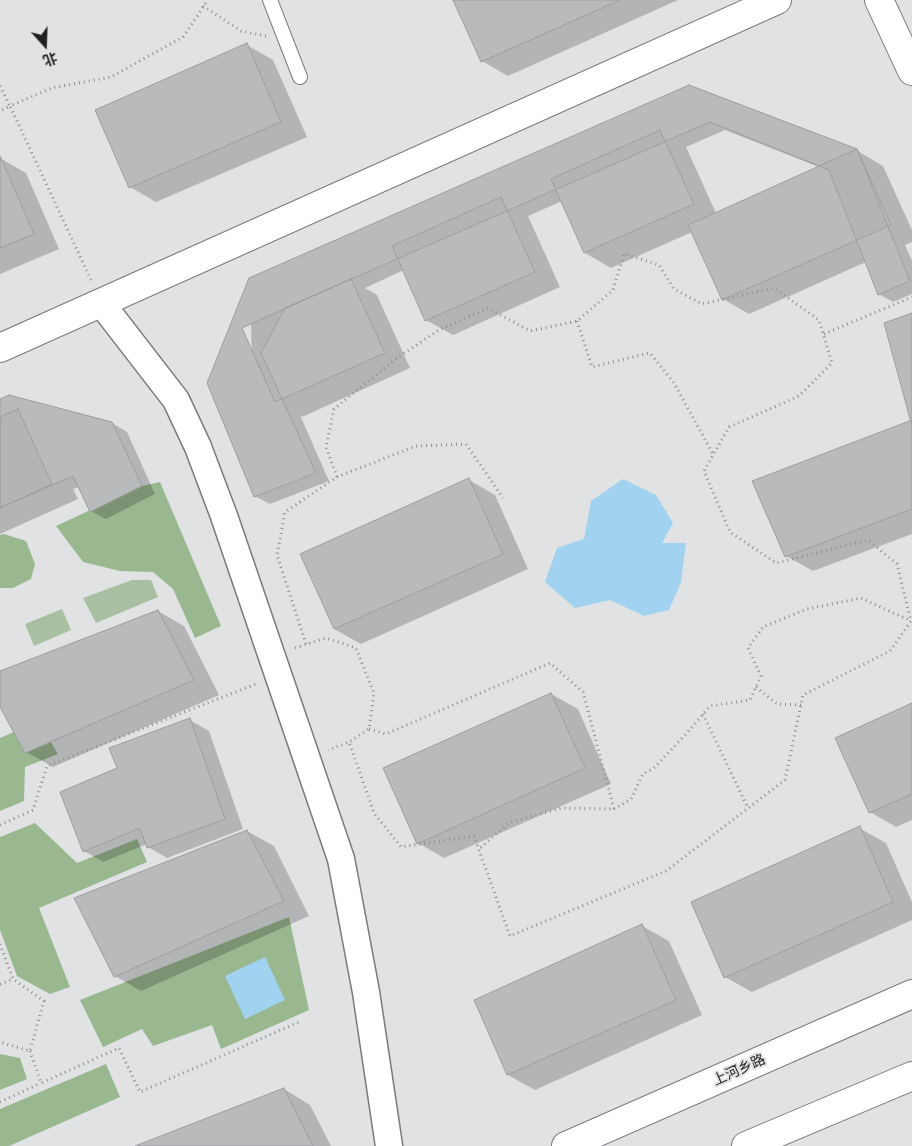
<!DOCTYPE html>
<html>
<head>
<meta charset="utf-8">
<style>
	body { margin:0 }
	#map { position:relative; width:912px; height:1146px; overflow:hidden; background:#e0e2e4; font-family:"Asap Condensed","Noto Sans SC",sans-serif }
	canvas { display:block }
	.north { position:absolute; left:20px; top:20px; width:50px; height:50px; -webkit-text-stroke:4px #e0e2e4; paint-order:stroke; rotate:160deg; font-size:14px; font-weight:700; line-height:20px; text-align:center; color:#1f2021 }
	.north::after { content:''; display:block; margin:auto; width:18px; height:22px; background:#1f2021; clip-path:polygon(50% 0,100% 100%,50% 72%,0 100%) }
</style>
</head>
<body>
<div id="map">
<canvas width="912" height="1146"></canvas>
<div class="north">北</div>
</div>
<script>
const c = document.querySelector('canvas').getContext('2d');
c.lineJoin = 'round';
function paint(path, color) {
  c.fillStyle = color;
  c.fill(path, 'evenodd');
}
function toPath(rows) {
  const path = new Path2D();
  for (const r of rows) {
    path.moveTo(r[0], r[1]);
    for (let i = 2; i < r.length; i += 2) path.lineTo(r[i], r[i + 1]);
  }
  return path;
}
function trace(path, color, width, dash) {
  c.strokeStyle = color;
  c.lineWidth = width;
  c.lineCap = dash ? 'butt' : 'round';
  c.setLineDash(dash || []);
  c.stroke(path);
}
function label(font, color, halo, rows, align = 'center') {
  c.font = font + ' "Asap Condensed","Noto Sans SC",sans-serif';
  c.lineWidth = 4;
  c.setLineDash([]);
  c.textBaseline = 'middle';
  c.strokeStyle = halo;
  c.fillStyle = color;
  for (const [text, x, y, turn = 0] of rows) {
    c.save();
    c.translate(x, y);
    c.rotate((+turn || 0) * Math.PI / 180);
    c.textAlign = isNaN(turn) ? turn : align;
    if (halo) c.strokeText(text, 0, 0);
    c.fillText(text, 0, 0);
    c.restore();
  }
}
const green = toPath([
	[132,580,151,580,158,597,96,623,83,598],
	[62,609,71,630,34,646,25,624]
]);
const forest = toPath([
	[160,482,221,626,195,638,173,589,153,572,120,571,83,562,56,526,142,486],
	[4,534,26,541,35,564,31,579,13,588,0,588,0,535],
	[14,732,25,753,51,742,58,754,25,767,24,801,0,811,0,738],
	[35,823,77,863,137,839,147,862,39,908,70,987,50,994,17,976,0,930,0,837],
	[289,917,309,1010,221,1049,212,1025,153,1046,142,1029,103,1047,80,1000],
	[0,1054,20,1058,27,1079,0,1090],
	[106,1064,120,1097,9,1146,0,1146,0,1109]
]);
const water = toPath([
	[623,479,656,495,673,523,662,543,686,543,681,582,669,610,644,616,610,600,575,608,545,582,557,548,584,539,591,501],
	[265,957,285,1000,245,1019,225,976]
]);
const shadow = toPath([
	[454,0,678,0,508,76,482,61],
	[247,45,273,60,307,137,156,202,130,187],
	[689,86,856,150,883,166,912,230,912,242,905,245,912,261,912,294,893,302,879,294,866,262,749,314,723,299,692,232,611,268,585,253,562,201,528,216,560,287,453,335,426,320,404,270,365,288,377,295,410,368,302,417,300,415,329,481,270,504,255,496,250,279],
	[725,130,819,167,716,213,686,147],
	[0,158,26,173,59,249,0,274],
	[0,400,112,423,127,432,155,494,106,519,91,511,79,487,73,489,78,499,0,534],
	[912,421,912,534,813,571,786,556],
	[469,480,495,495,528,569,361,644,334,629],
	[158,611,184,626,219,695,53,767,26,752,0,704,0,672],
	[551,694,578,709,611,784,444,858,418,843],
	[912,704,912,820,896,827,870,812],
	[190,720,209,731,243,829,167,858,148,847,147,844,103,862,84,851],
	[859,828,886,843,912,902,912,920,752,992,725,977],
	[247,831,274,846,309,916,141,991,115,976],
	[642,926,669,941,702,1015,535,1090,508,1075,475,1000],
	[284,1089,310,1105,331,1146,139,1146]
]);
const building = toPath([
	[453,0,620,0,481,62,453,0],
	[247,43,281,122,129,188,95,110,247,43],
	[689,85,857,149,910,281,878,295,829,170,710,122,285,308,261,353,316,473,254,497,207,383,249,278,689,85],
	[660,130,694,204,584,253,551,179,660,130],
	[857,149,891,225,722,300,688,225,857,149],
	[0,156,34,234,0,248,0,156],
	[501,197,535,272,425,321,392,246,501,197],
	[351,279,385,353,275,402,242,328,351,279],
	[912,313,912,426,884,323,912,313],
	[9,395,112,422,142,486,90,512,73,476,0,508,0,399,9,395],
	[18,409,52,484,0,508,0,417,18,409],
	[912,420,912,509,785,557,752,481,912,420],
	[469,478,503,554,334,629,300,554,469,478],
	[158,610,194,680,25,753,0,707,0,671,158,610],
	[551,693,585,768,417,844,383,768,551,693],
	[912,703,912,794,869,813,835,738,912,703],
	[190,718,225,819,147,848,140,828,83,852,60,792,117,768,109,748,190,718],
	[860,826,893,902,724,978,691,902,860,826],
	[247,830,284,901,114,977,74,898,247,830],
	[642,924,676,1000,507,1075,474,1000,642,924],
	[284,1088,313,1146,135,1146,284,1088]
]);
const path = toPath([
	[203,6,241,31,266,36],
	[0,86,10,106,0,111],
	[91,280,10,106,52,88,111,77,183,37,208,0],
	[577,321,592,367,650,353,674,383,713,454],
	[824,334,912,297],
	[337,477,326,447,334,409,397,358,439,330,488,308,530,331,577,321,613,290,624,254,659,265,674,289,702,304,774,288,819,320,832,363,799,396,729,427,704,471,730,532,776,563,868,540,897,564,911,621,890,651,803,695,785,780,666,871,510,936,474,836,401,847,374,813,349,742],
	[306,644,277,555,285,512,337,477,416,446,466,444,503,498],
	[295,648,326,638,356,648,374,693,369,729,349,742,328,750],
	[756,687,777,704,801,705],
	[703,714,748,808],
	[369,729,386,734,550,663,583,692,614,809,561,808,509,823,479,849],
	[614,809,631,799,643,774,654,768,686,734,710,706,750,700,761,676,748,648,763,627,807,609,861,598,911,621],
	[0,825,33,810,47,766,256,684],
	[0,944,13,979,44,1001,30,1051,0,1042],
	[0,984,13,979],
	[30,1051,41,1083,119,1048,140,1092,299,1022],
	[0,1102,41,1083]
]);
const service = toPath([
	[270,0,300,77]
]);
const minor = toPath([
	[101,303,176,400,198,447,224,516,341,859,366,992,389,1146]
]);
const tertiary = toPath([
	[0,348,777,0]
]);
const secondary = toPath([
	[879,0,912,71],
	[566,1146,912,994],
	[746,1146,912,1076]
]);
const streetNames = [
	["上河乡路",739,1070,-24]
];
paint(green, '#a9bfa2');
paint(forest, '#9ab890');
paint(water, '#a1d2ef');
paint(shadow, '#0003');
paint(building, '#b8babc');
trace(building, '#9c9da0', 1);
trace(service, '#787a7c', 16);
trace(minor, '#787a7c', 29);
trace(tertiary, '#787a7c', 30);
trace(secondary, '#787a7c', 30);
trace(path, '#8d8e90', 3, [1, 4]);
trace(service, '#fff', 14);
trace(minor, '#fff', 26);
trace(tertiary, '#fff', 28);
trace(secondary, '#fff', 28);
label('14px', '#1f2021', '#e0e2e4', streetNames);
</script>
</body>
</html>
